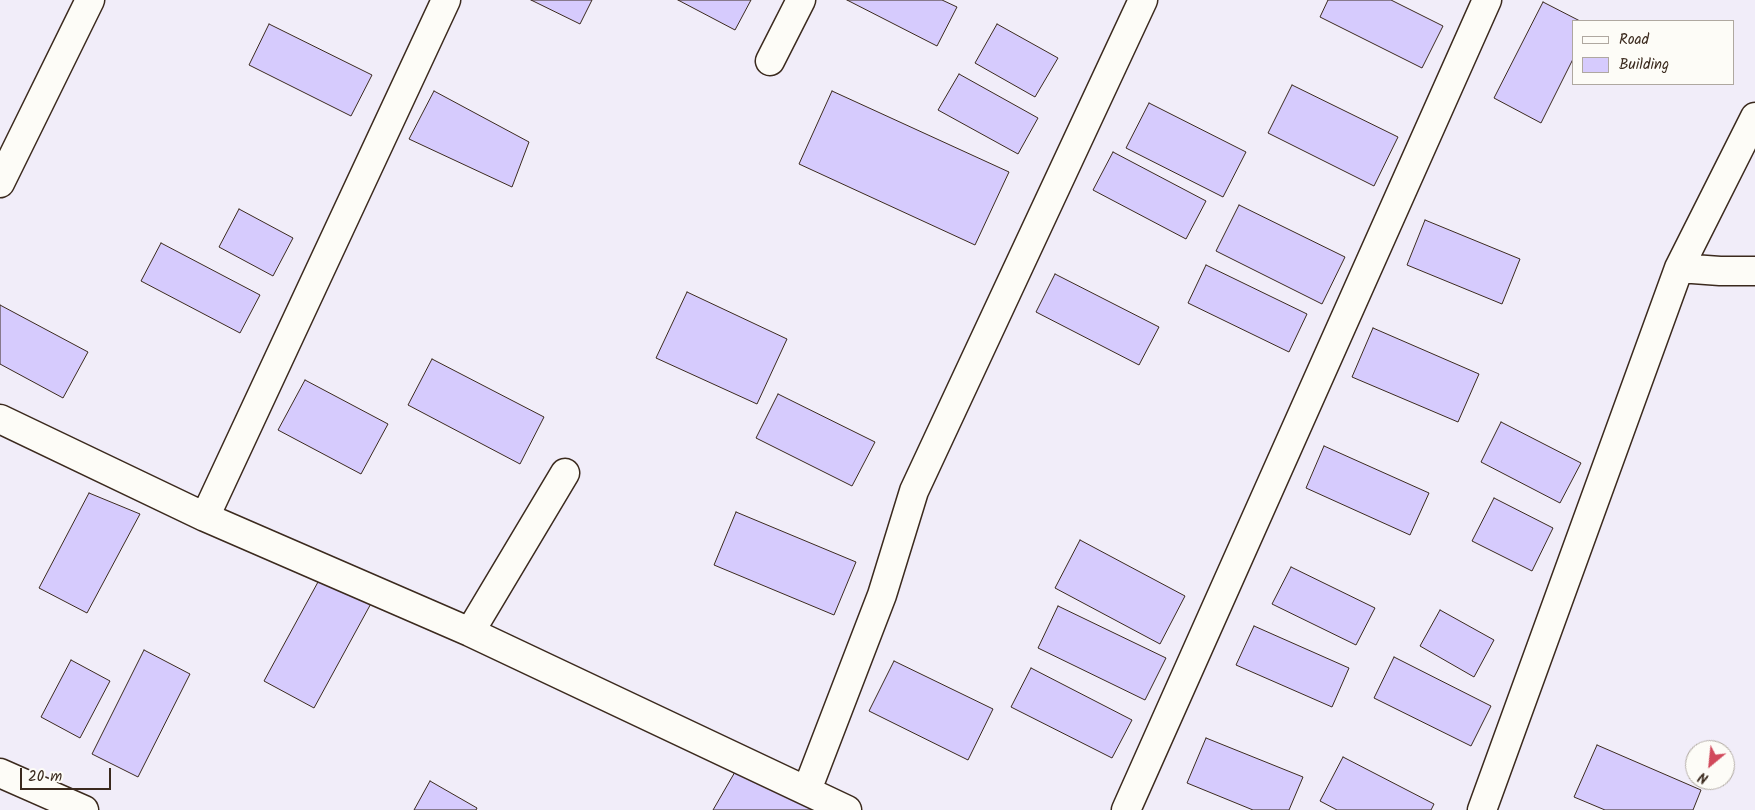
<!DOCTYPE html>
<html>
<head>
<meta charset="utf-8">
<style>
	body { margin:0 }
	#map { position:relative; width:1755px; height:810px; overflow:hidden; background:#f1edf9; font-family:Kalam,sans-serif }
	canvas { display:block }
	.legend { position:absolute; left:1572px; top:20px; width:162px; height:65px; box-sizing:border-box; background:#fdfcf7; border:1px solid #afa8a0; margin:0; padding:6px 9px; list-style:none; font-size:15px; color:#3b2a1e }
	.legend li { display:flex; align-items:center; gap:10px; height:25px }
	.legend b { width:25px; border:1px solid #afa8a0 }
	.north { position:absolute; left:1685px; top:740px; width:50px; height:50px; box-sizing:border-box; background:#fdfcf7; border:1px solid #afa8a0; border-radius:50%; rotate:208deg; font-size:14px; font-weight:700; line-height:20px; text-align:center; color:#3b2a1e }
	.north::after { content:''; display:block; margin:auto; width:18px; height:22px; background:#d1495b; clip-path:polygon(50% 0,100% 100%,50% 72%,0 100%) }
	.scale { position:absolute; left:20px; top:768px; width:91px; height:22px; box-sizing:border-box; border:2px solid #3b2a1e; border-top:0; padding-left:6px; font-size:15px; line-height:18px; white-space:nowrap; color:#3b2a1e; -webkit-text-stroke:4px #fdfcf7; paint-order:stroke }
</style>
</head>
<body>
<div id="map">
<canvas width="1755" height="810"></canvas>
<ul class="legend">
<li><b style="height:6px;background:#fdfcf7"></b>Road</li>
<li><b style="height:14px;background:#d6cbfd"></b>Building</li>
</ul>
<div class="north">N</div>
<div class="scale">20 m</div>
</div>
<script>
const c = document.querySelector('canvas').getContext('2d');
c.lineJoin = 'round';
function paint(path, color) {
  c.fillStyle = color;
  c.fill(path, 'evenodd');
}
function toPath(rows) {
  const path = new Path2D();
  for (const r of rows) {
    path.moveTo(r[0], r[1]);
    for (let i = 2; i < r.length; i += 2) path.lineTo(r[i], r[i + 1]);
  }
  return path;
}
function trace(path, color, width, dash) {
  c.strokeStyle = color;
  c.lineWidth = width;
  c.lineCap = dash ? 'butt' : 'round';
  c.setLineDash(dash || []);
  c.stroke(path);
}
const building = toPath([
	[531,0,592,0,580,24,531,0],
	[678,0,751,0,735,30,678,0],
	[847,0,942,0,957,7,937,46,847,0],
	[1328,0,1391,0,1443,26,1422,68,1320,17,1328,0],
	[1543,2,1580,21,1574,21,1574,57,1541,123,1494,98,1543,2],
	[269,24,372,75,351,116,249,65,269,24],
	[997,24,1058,58,1035,97,975,63,997,24],
	[959,74,1038,118,1018,154,938,110,959,74],
	[1292,85,1398,137,1374,186,1268,133,1292,85],
	[434,91,529,142,512,187,409,139,434,91],
	[832,91,1009,172,975,245,799,164,832,91],
	[1149,103,1246,152,1223,197,1126,148,1149,103],
	[1113,152,1206,201,1186,239,1093,190,1113,152],
	[1239,205,1345,257,1322,304,1216,251,1239,205],
	[239,209,293,238,273,276,219,247,239,209],
	[1425,220,1520,259,1502,304,1407,265,1425,220],
	[161,243,260,295,240,333,141,281,161,243],
	[1206,265,1307,314,1289,352,1188,303,1206,265],
	[1055,274,1159,327,1139,365,1036,312,1055,274],
	[687,292,787,339,757,404,656,358,687,292],
	[0,305,88,352,63,398,0,364,0,305],
	[1373,328,1479,374,1458,422,1352,377,1373,328],
	[432,359,544,417,520,464,408,405,432,359],
	[305,380,388,424,361,474,278,430,305,380],
	[778,394,875,442,852,486,756,438,778,394],
	[1501,422,1581,463,1560,503,1481,462,1501,422],
	[1324,446,1429,493,1410,535,1306,488,1324,446],
	[89,493,140,514,87,613,39,588,89,493],
	[1494,498,1553,528,1532,571,1472,541,1494,498],
	[736,512,856,562,834,615,714,565,736,512],
	[1080,540,1185,596,1160,644,1055,588,1080,540],
	[1291,567,1375,608,1356,645,1272,604,1291,567],
	[324,571,374,598,314,708,264,681,324,571],
	[1058,606,1166,658,1145,700,1038,648,1058,606],
	[1440,610,1494,640,1474,677,1420,646,1440,610],
	[1254,626,1349,668,1332,707,1236,665,1254,626],
	[144,650,190,674,138,777,92,754,144,650],
	[1394,657,1491,706,1471,746,1374,698,1394,657],
	[71,660,110,681,80,738,41,717,71,660],
	[894,661,993,709,968,760,869,711,894,661],
	[1031,668,1132,720,1112,758,1011,707,1031,668],
	[1206,738,1303,777,1289,810,1253,810,1187,783,1206,738],
	[1597,745,1701,790,1693,810,1605,810,1574,797,1597,745],
	[1343,757,1434,804,1431,810,1337,810,1320,801,1343,757],
	[739,765,813,807,811,810,713,810,739,765],
	[430,781,477,808,476,810,414,810,430,781]
]);
const street = toPath([
	[770,61,801,0],
	[0,183,90,0],
	[1679,268,1720,271,1755,271],
	[0,419,205,517,470,632,847,810],
	[205,517,446,0],
	[470,632,565,473],
	[0,773,84,810],
	[807,790,882,595,914,491,1143,0],
	[1126,810,1487,0],
	[1482,810,1679,268,1755,117]
]);
paint(building, '#d6cbfd');
trace(building, '#3b2a1e', 1);
trace(street, '#3b2a1e', 31);
trace(street, '#fdfcf7', 28);
</script>
</body>
</html>
